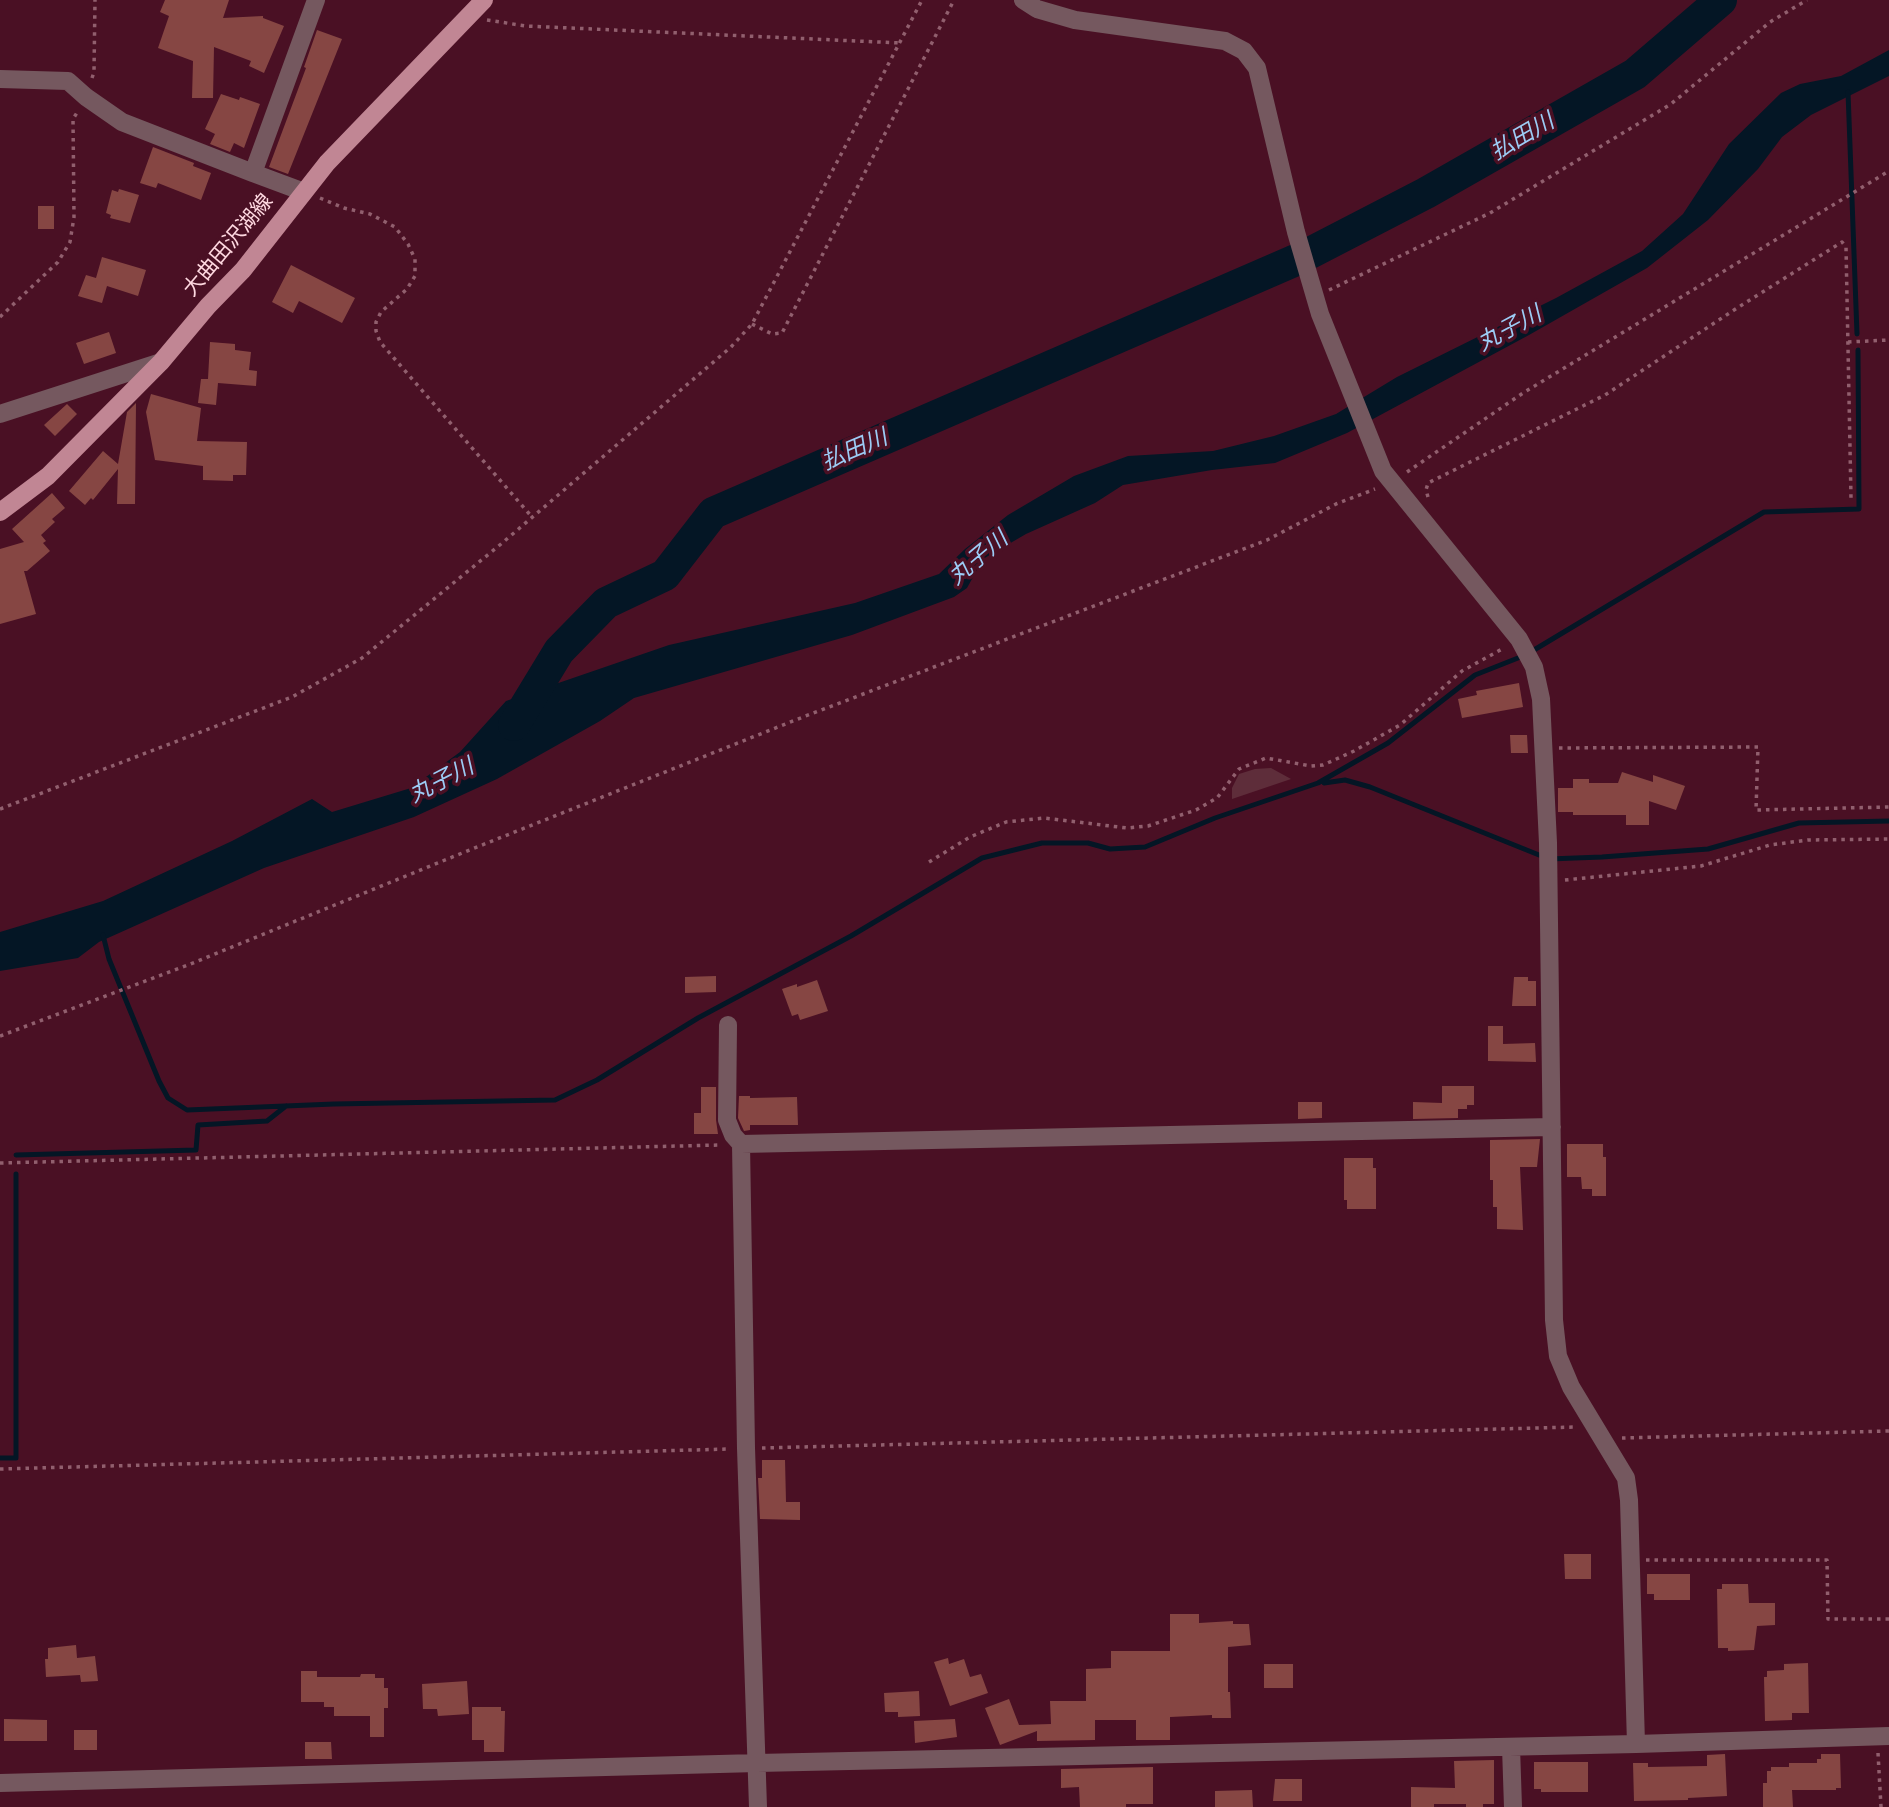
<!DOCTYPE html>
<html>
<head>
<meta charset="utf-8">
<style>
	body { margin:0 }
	canvas { display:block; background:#4a1024 }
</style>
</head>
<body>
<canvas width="1889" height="1807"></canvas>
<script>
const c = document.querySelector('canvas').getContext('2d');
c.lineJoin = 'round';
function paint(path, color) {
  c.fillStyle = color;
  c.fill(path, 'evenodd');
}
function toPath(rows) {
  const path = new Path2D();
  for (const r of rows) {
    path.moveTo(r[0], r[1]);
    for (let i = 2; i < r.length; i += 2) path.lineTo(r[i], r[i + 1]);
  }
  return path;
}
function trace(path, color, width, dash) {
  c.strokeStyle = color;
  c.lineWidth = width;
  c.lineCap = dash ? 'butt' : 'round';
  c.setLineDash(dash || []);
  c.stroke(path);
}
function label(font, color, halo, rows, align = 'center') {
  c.font = font + ' "Titillium Web","Noto Sans JP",sans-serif';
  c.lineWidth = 7;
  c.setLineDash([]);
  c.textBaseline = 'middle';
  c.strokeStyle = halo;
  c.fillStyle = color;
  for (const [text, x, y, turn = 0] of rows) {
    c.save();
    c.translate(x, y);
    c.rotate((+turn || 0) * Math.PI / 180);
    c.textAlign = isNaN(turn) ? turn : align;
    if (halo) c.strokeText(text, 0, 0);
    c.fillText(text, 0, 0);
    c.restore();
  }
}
const green = toPath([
	[1271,768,1291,779,1232,799,1232,788,1239,774,1255,769]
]);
const water = toPath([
	[1889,50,1889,76,1811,115,1782,137,1758,169,1708,220,1647,268,1529,335,1347,433,1275,463,1212,470,1123,485,1095,503,1026,534,983,559,967,588,954,597,852,635,634,698,600,721,497,779,414,817,264,868,99,942,78,958,0,971,0,932,103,901,232,841,312,799,332,812,411,788,460,752,506,701,669,645,855,603,939,574,965,549,1008,515,1074,476,1128,456,1213,451,1274,436,1336,414,1397,377,1556,298,1642,251,1683,214,1729,144,1781,93,1800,84,1841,76]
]);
const stream = toPath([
	[1848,92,1857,334],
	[1534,650,1764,512,1859,509,1858,350],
	[1324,783,1345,780,1370,787,1549,859,1602,857,1708,849,1799,823,1889,821],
	[103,935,109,959,159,1081,168,1098,187,1110,334,1104,555,1100,597,1080,698,1018,851,936,982,858,1042,843,1088,843,1110,849,1145,847,1215,818,1318,783,1388,743,1475,675,1518,658],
	[16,1155,196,1150,198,1125,267,1121,286,1106],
	[0,1458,16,1458,16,1174]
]);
const river = toPath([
	[1310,253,1426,193,1635,74,1721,0],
	[514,725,559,651,606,603,665,575,713,513,1296,260]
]);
const building = toPath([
	[165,0,229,0,223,18,263,16,263,18,284,26,264,73,249,66,251,61,214,47,213,98,192,98,193,61,158,48,169,16,160,12],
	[317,30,342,39,288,174,269,167,306,68,304,67],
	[221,94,239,100,240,97,260,104,244,148,234,143,230,152,210,144,215,134,205,129],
	[153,147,194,163,193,166,211,173,201,200,158,183,156,188,140,183],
	[119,189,139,195,130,223,110,218,111,215,106,213,112,190,118,192],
	[38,206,54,206,54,229,38,229],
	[102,257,146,270,138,296,107,286,102,303,78,296,86,275,96,278],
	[291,265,355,298,342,323,299,301,293,313,272,302],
	[109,332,116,353,84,364,76,343],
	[210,342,235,344,235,350,251,352,249,370,257,371,256,386,218,383,216,405,198,403,201,379,208,379],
	[151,394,201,408,197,441,247,442,246,475,233,475,233,481,203,480,203,466,155,460,146,412],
	[136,403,135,504,117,504,118,469,93,500,91,498,85,505,69,491,103,451,118,464,127,412],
	[67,404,77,414,55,436,44,425],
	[52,493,65,508,52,519,55,522,41,535,46,541,43,543,50,551,27,571,24,571,36,614,0,624,0,549,24,542,12,529],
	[1519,683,1523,707,1462,718,1458,699,1477,695,1476,691],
	[1510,735,1527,735,1528,753,1511,753],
	[1622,772,1653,782,1653,775,1685,786,1676,810,1649,801,1649,825,1626,825,1626,815,1573,815,1573,812,1558,812,1558,788,1573,788,1573,779,1589,779,1589,783,1618,783],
	[716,976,716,992,685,993,685,977],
	[1514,977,1528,977,1528,981,1536,981,1536,1006,1512,1006],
	[817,980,828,1011,800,1020,798,1014,792,1016,782,989,797,984,797,987],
	[1488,1026,1503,1026,1503,1044,1535,1043,1536,1062,1488,1061],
	[1442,1086,1474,1086,1474,1105,1467,1105,1467,1109,1458,1109,1458,1118,1413,1119,1413,1102,1442,1103],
	[701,1087,716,1087,716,1120,718,1134,694,1134,694,1113,701,1113],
	[739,1096,750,1096,750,1098,797,1097,798,1125,750,1125,750,1130,744,1131,738,1118],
	[1298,1102,1322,1102,1322,1118,1298,1119],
	[1540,1139,1537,1167,1520,1167,1523,1230,1497,1229,1497,1207,1493,1207,1493,1180,1490,1180,1490,1140],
	[1567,1144,1603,1144,1603,1157,1606,1157,1606,1196,1592,1196,1592,1189,1582,1189,1581,1177,1567,1177],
	[1344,1158,1373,1158,1373,1168,1376,1168,1376,1209,1347,1209,1347,1200,1344,1200],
	[762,1460,785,1460,786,1502,800,1502,800,1520,760,1519,758,1478,762,1478],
	[1564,1554,1591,1554,1591,1579,1565,1579],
	[1647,1574,1690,1574,1690,1600,1654,1600,1654,1594,1647,1594],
	[1722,1584,1748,1584,1749,1603,1775,1603,1775,1625,1757,1626,1754,1650,1728,1651,1728,1648,1718,1648,1717,1589,1722,1589],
	[1170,1614,1199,1614,1199,1623,1233,1621,1233,1624,1249,1624,1251,1645,1228,1647,1228,1692,1230,1692,1231,1718,1212,1718,1212,1715,1170,1717,1170,1740,1136,1740,1136,1720,1095,1720,1095,1740,1037,1741,1037,1731,1000,1745,985,1708,1009,1699,1019,1725,1051,1724,1050,1701,1086,1701,1086,1669,1111,1668,1111,1651,1170,1651],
	[76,1645,77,1658,95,1656,98,1681,81,1682,80,1675,46,1677,45,1659,48,1659,48,1648],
	[948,1658,949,1664,964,1659,970,1677,981,1674,988,1693,950,1706,934,1662],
	[1808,1663,1809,1713,1792,1713,1792,1720,1765,1721,1764,1677,1767,1677,1767,1671,1784,1670,1784,1664],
	[1264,1664,1293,1664,1293,1688,1264,1688],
	[301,1671,317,1671,317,1677,360,1677,361,1674,375,1674,375,1678,384,1678,384,1688,388,1688,388,1708,384,1708,384,1737,370,1737,370,1716,334,1716,334,1707,324,1707,324,1702,301,1702],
	[467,1681,469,1714,438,1716,437,1709,423,1709,422,1684],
	[919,1691,920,1716,898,1717,898,1712,885,1712,884,1693],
	[472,1707,501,1707,501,1711,505,1711,504,1752,484,1752,484,1740,472,1740],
	[4,1719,47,1720,47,1741,4,1741],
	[955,1719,957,1737,915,1743,914,1721],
	[74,1730,97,1730,97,1750,74,1750],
	[305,1742,331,1742,332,1759,305,1759],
	[1725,1754,1727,1796,1688,1798,1688,1800,1634,1801,1633,1763,1648,1763,1648,1767,1707,1766,1707,1755],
	[1821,1754,1840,1754,1841,1788,1836,1788,1836,1790,1792,1790,1793,1807,1763,1807,1763,1783,1767,1783,1767,1771,1771,1771,1771,1767,1789,1767,1789,1763,1817,1763,1817,1759,1821,1759],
	[1494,1760,1494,1804,1483,1804,1483,1807,1466,1807,1466,1804,1434,1804,1434,1807,1411,1807,1411,1787,1455,1788,1454,1761],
	[1534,1762,1588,1762,1588,1792,1541,1792,1541,1789,1534,1789],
	[1153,1767,1153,1804,1126,1804,1126,1807,1080,1807,1079,1787,1061,1788,1061,1769],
	[1275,1779,1302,1779,1302,1801,1273,1801],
	[1252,1790,1253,1807,1215,1807,1215,1791]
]);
const path = toPath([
	[487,20,526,26,901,43],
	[92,78,94,72,95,0],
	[320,198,344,208,370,214,395,227,408,244,415,259,415,276,407,289,381,312,376,322,376,331,380,342,532,517],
	[1329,290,1490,213,1671,104,1770,22,1807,0],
	[0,317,58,262,70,242,74,217,73,119,78,111],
	[752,324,772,334,782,333,954,0],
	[1848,342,1889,340],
	[1407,472,1523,393,1889,171],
	[1428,497,1426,490,1428,483,1605,395,1734,310,1842,242,1846,247,1851,498],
	[1559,748,1758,747,1756,810,1889,807],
	[0,809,292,697,362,658,501,544,731,347,752,324,922,0],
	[929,862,970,837,1006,822,1044,818,1127,828,1148,826,1196,810,1217,798,1239,769,1266,758,1311,766,1323,765,1354,751,1400,725,1462,671,1504,648],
	[1565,880,1701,866,1770,845,1808,840,1889,839],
	[0,1036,188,965,472,849,803,717,1267,540,1336,504,1375,489],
	[0,1163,719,1145],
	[1622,1438,1889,1431],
	[762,1448,1576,1427],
	[0,1469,729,1449],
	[1646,1560,1827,1560,1828,1619,1889,1619],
	[1878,1753,1881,1807]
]);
const minor = toPath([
	[1023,0,1037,9,1075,20,1225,41,1244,51,1257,68,1296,232,1320,314,1383,471,1519,639,1534,667,1541,699,1548,843,1554,1320,1558,1356,1571,1387,1626,1478,1629,1500,1636,1744],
	[0,79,68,81,86,97,122,122,253,173],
	[304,192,253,173,316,0],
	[0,414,161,362],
	[728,1025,727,1120,733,1135,741,1144,746,1448,758,1807],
	[741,1144,1552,1127],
	[1511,1747,1513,1807],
	[0,1783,757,1763,1636,1744,1889,1736]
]);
const major = toPath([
	[0,512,48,476,161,362,208,306,243,270,327,163,484,0]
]);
const streetNames = [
	["大曲田沢湖線",229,246,-50]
];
const waterNames = [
	["払田川",1523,138,-30],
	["丸子川",1510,330,-28],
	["払田川",855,451,-23],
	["丸子川",979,559,-40],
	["丸子川",442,782,-27]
];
paint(green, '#5e2d3a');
paint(water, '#041625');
trace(stream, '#041625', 5);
trace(river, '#041625', 32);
paint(building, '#864643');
trace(path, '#915f6e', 3.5, [3.5, 5]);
trace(minor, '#75585f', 18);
trace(major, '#c18694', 18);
label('21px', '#fed8e0', '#4a1024', streetNames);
label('italic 23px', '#9cccf5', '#4a1024', waterNames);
</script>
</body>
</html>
